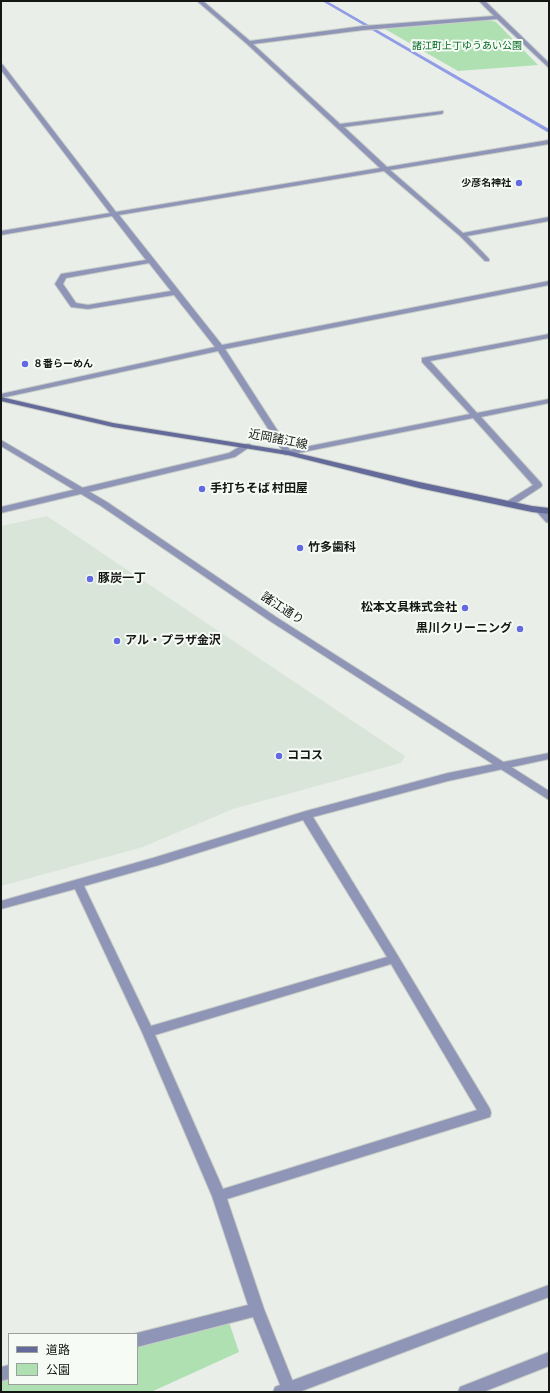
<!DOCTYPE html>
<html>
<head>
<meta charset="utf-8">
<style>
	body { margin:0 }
	#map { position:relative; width:550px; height:1393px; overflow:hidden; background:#e9eee9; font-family:"Sofia Sans Condensed","Noto Sans JP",sans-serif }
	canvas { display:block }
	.frame { position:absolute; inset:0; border:2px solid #151715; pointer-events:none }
	.legend { position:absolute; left:8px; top:1333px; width:130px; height:52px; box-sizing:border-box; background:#f6fbf6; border:1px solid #9ca09c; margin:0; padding:5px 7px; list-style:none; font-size:12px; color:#151715 }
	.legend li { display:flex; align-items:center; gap:8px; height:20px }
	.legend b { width:20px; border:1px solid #9ca09c }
</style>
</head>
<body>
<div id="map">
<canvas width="550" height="1393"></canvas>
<div class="frame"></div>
<ul class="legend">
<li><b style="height:5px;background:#646b9a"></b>道路</li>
<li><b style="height:11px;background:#afe0b2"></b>公園</li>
</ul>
</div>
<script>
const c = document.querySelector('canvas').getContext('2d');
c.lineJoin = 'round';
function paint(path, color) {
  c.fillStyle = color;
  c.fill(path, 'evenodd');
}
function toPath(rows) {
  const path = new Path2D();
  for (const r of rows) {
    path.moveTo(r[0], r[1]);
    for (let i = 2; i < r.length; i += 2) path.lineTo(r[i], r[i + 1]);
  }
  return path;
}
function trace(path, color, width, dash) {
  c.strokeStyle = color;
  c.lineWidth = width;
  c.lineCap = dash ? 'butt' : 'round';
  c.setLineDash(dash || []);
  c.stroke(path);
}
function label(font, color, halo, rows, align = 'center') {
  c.font = font + ' "Sofia Sans Condensed","Noto Sans JP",sans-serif';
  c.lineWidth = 4;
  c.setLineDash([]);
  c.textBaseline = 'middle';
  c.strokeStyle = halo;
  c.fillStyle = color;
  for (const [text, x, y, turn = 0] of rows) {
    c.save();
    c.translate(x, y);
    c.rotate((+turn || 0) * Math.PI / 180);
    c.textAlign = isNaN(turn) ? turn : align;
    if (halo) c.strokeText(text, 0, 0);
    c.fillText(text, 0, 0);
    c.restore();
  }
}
const built = toPath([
	[47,516,405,756,401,763,233,809,143,847,1,886,1,526]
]);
const green = toPath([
	[488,20,496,22,538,65,458,71,385,29],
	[225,1310,239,1352,151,1392,1,1392,1,1375,9,1372,9,1384,137,1384,137,1335]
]);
const stream = toPath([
	[322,1,327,1,549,129,549,133,322,1]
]);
const minor = toPath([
	[197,1,203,1,250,41,363,26,494,16,479,1,485,1,549,63,549,68,497,19,363,30,253,44,340,124,443,111,443,113,441,114,344,127,387,167,549,140,549,144,390,170,463,233,549,217,549,221,467,236,489,259,489,261,485,261,460,236,384,171,119,215,222,345,549,281,549,285,225,349,290,450,470,414,422,362,422,358,549,334,549,338,430,361,477,413,549,399,549,403,481,417,541,483,542,485,541,487,512,506,506,506,505,504,506,502,533,485,473,418,288,455,285,455,218,351,1,398,1,394,215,347,174,295,88,309,71,307,55,284,61,274,146,260,112,216,1,235,1,231,110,213,1,70,1,64,3,65,116,212,380,168,247,44,197,1],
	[149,263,171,291,88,305,76,303,63,284,66,278,149,263],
	[244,444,250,444,251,446,235,457,1,513,1,507,229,453,244,444],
	[540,508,543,509,549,515,549,523,546,522,536,511,540,508],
	[549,753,549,759,448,781,313,817,398,956,490,1109,491,1113,490,1117,227,1199,264,1309,297,1392,283,1392,253,1317,137,1347,137,1334,135,1334,137,1333,248,1305,212,1196,142,1032,75,889,1,909,1,901,153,858,306,811,448,773,549,753],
	[303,820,387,957,151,1026,84,886,159,865,303,820],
	[391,964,477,1110,223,1189,155,1035,391,964],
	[9,1365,9,1379,1,1381,1,1367,9,1365]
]);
const tertiary = toPath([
	[1,440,107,502,276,617,549,791,549,800,270,621,101,506,1,446,1,440],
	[549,1285,549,1297,299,1392,273,1392,275,1387,280,1385,549,1285],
	[549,1352,549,1366,483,1392,458,1392,460,1387,549,1352]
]);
const secondary = toPath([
	[1,397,113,423,288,451,419,482,532,506,549,508,549,514,532,512,419,488,288,455,113,427,1,401,1,397]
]);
const markers = [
	[519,183,4,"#6269e1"],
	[25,364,4,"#6269e1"],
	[202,489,4,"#6269e1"],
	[300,548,4,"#6269e1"],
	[90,579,4,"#6269e1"],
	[465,608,4,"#6269e1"],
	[520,629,4,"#6269e1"],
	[117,641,4,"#6269e1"],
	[279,756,4,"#6269e1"]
];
const farParknames = [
	["諸江町上丁ゆうあい公園",467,46]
];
const farPoinames = [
	["少彦名神社",511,183],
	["８番らーめん",33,364,"left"]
];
const streetNames = [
	["近岡諸江線",278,440,11],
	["諸江通り",282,609,33]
];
const poiNames = [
	["手打ちそば 村田屋",210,489],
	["竹多歯科",308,548],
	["豚炭一丁",98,579],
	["松本文具株式会社",457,608,"right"],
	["黒川クリーニング",512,629,"right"],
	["アル・プラザ金沢",125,641],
	["ココス",287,756]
];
paint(built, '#dae5da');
paint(green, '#afe0b2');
paint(stream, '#909ce6');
trace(minor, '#c7ccc7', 2);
trace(tertiary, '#c7ccc7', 2);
trace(secondary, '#c7ccc7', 2);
paint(minor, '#8f95b6');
paint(tertiary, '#8f95b6');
paint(secondary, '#646b9a');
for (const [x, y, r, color] of markers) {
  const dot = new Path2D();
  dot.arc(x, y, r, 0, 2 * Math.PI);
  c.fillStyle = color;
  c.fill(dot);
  trace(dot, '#f6fbf6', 1.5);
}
label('10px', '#006a20', '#f6fbf6', farParknames);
label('bold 10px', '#151715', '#f6fbf6', farPoinames, 'right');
label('12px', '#151715', '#f6fbf6', streetNames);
label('bold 12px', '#151715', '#f6fbf6', poiNames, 'left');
</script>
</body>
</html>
